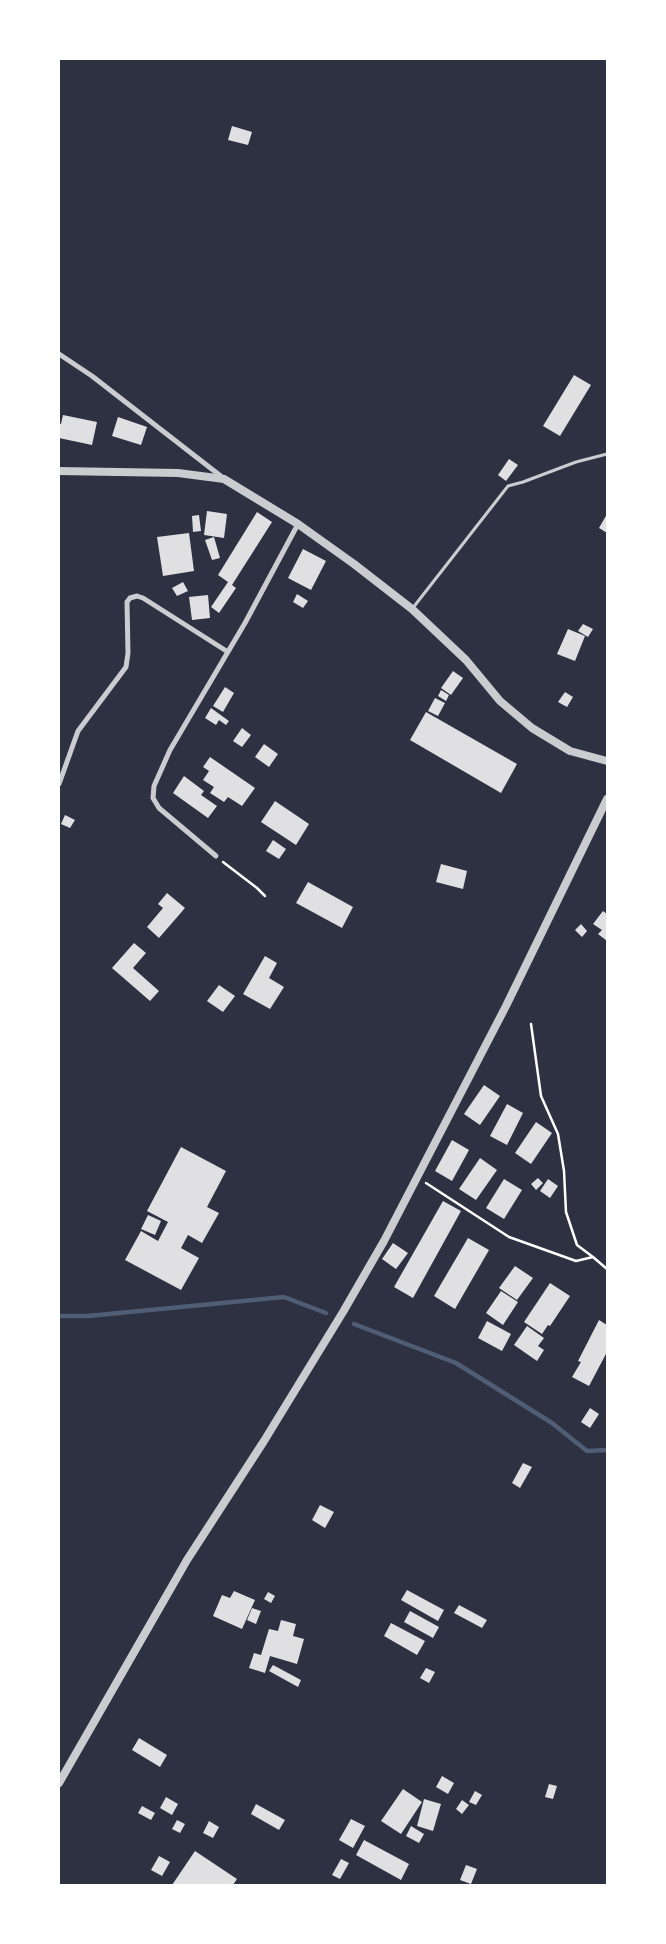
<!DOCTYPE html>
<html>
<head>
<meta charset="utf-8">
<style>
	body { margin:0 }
	#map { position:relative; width:666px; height:1944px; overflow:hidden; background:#2d3142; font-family:"PT Sans",sans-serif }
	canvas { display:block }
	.frame { position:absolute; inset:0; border:60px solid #fff; pointer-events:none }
</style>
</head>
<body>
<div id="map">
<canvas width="666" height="1944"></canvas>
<div class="frame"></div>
</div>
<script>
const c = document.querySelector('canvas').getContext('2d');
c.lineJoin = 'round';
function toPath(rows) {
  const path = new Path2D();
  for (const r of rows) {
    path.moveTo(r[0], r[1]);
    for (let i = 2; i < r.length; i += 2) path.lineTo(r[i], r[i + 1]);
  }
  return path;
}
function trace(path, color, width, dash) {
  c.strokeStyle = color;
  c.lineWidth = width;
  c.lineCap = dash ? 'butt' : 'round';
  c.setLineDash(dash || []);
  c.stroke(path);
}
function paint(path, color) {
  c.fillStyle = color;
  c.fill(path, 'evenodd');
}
const stream = toPath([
	[59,1316,88,1316,284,1297,326,1313],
	[354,1324,456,1363,552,1423,587,1451,607,1450]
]);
const building = toPath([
	[232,126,252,132,248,145,228,140],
	[574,375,591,385,560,436,543,426],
	[63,415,97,422,92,445,59,438,59,423,61,424],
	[118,417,147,427,141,445,112,436],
	[509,459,518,465,506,481,498,475],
	[207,511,227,514,224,538,204,535],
	[257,512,272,522,232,585,236,588,219,613,211,607,228,582,218,575],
	[607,514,607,533,599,528],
	[199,515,201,531,193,532,192,516],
	[189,533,194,571,163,576,157,537],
	[214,537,220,558,212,560,205,540],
	[303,549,326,561,311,590,288,578],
	[183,582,188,591,177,596,172,588],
	[297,594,308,601,303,608,293,602],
	[208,595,210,618,192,620,189,597],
	[583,624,593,629,588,637,578,631],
	[568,629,585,636,575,661,557,654],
	[453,671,463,678,451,695,441,688],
	[225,687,234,693,223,712,213,706],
	[441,690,449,695,446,701,438,696],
	[565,692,573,697,567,707,558,702],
	[435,698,445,703,438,716,428,711],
	[211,708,229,721,226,725,219,720,216,725,205,718],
	[426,712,517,764,501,793,410,740],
	[242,728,251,735,242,747,233,741],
	[264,744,278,754,269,767,255,757],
	[210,757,255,788,242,806,228,797,224,802,210,793,214,787,203,780,209,771,203,767],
	[184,776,204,791,201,795,217,806,208,818,173,793],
	[275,801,309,824,296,845,261,822],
	[65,815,75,820,70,828,61,824],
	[273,840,286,849,279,859,266,851],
	[441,864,467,871,463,889,436,882],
	[308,882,353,907,342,928,296,903],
	[167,893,185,908,159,938,147,927,163,908,158,904],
	[603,911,607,914,607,941,598,934,602,930,593,924],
	[581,924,587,931,582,937,575,930],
	[134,943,146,953,133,968,159,991,150,1001,112,968],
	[265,956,277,963,269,978,284,987,270,1009,243,994],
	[219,985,235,996,223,1012,207,1001],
	[484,1085,500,1096,480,1125,464,1114],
	[507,1104,523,1113,507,1145,490,1136],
	[536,1122,552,1133,531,1164,515,1153],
	[452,1140,469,1150,452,1181,435,1171],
	[181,1147,226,1171,207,1207,219,1213,202,1243,188,1235,181,1248,199,1258,181,1290,125,1260,141,1231,158,1241,168,1222,147,1211],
	[480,1158,497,1170,476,1200,459,1189],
	[538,1178,543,1183,536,1190,531,1184],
	[504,1179,522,1190,504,1219,486,1208],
	[548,1179,558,1186,550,1198,540,1191],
	[443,1201,461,1211,413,1298,394,1287],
	[148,1215,161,1221,155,1235,141,1229],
	[468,1238,489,1250,455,1309,434,1296],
	[393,1243,408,1253,396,1269,382,1259],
	[515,1266,533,1278,517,1300,499,1288],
	[550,1283,570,1296,550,1326,548,1325,542,1334,524,1322],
	[501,1291,518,1302,503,1325,486,1313],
	[599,1320,607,1325,607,1352,589,1386,572,1377,581,1362,578,1361],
	[487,1321,511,1334,502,1351,478,1338],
	[527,1326,544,1338,538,1346,544,1350,537,1361,514,1345],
	[590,1408,599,1414,590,1428,581,1422],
	[523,1463,532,1467,520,1488,512,1483],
	[320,1505,334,1512,325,1528,312,1520],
	[407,1590,444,1610,438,1621,401,1600],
	[234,1591,255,1600,242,1629,213,1616,222,1595,230,1598],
	[268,1592,275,1596,271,1603,264,1599],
	[459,1605,487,1620,482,1628,454,1613],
	[252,1608,261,1611,256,1624,247,1620],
	[410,1611,439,1627,433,1638,404,1622],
	[281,1620,296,1624,293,1636,304,1639,297,1664,270,1656,265,1673,249,1668,254,1653,261,1655,269,1629,278,1631],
	[391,1623,425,1641,417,1655,384,1636],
	[273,1665,301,1680,298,1687,269,1671],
	[426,1668,435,1672,429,1683,420,1678],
	[139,1738,167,1755,160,1767,132,1750],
	[442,1776,454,1783,448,1794,436,1787],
	[549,1784,557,1786,553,1799,545,1797],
	[403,1789,422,1802,401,1834,381,1821],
	[475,1791,482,1795,476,1805,469,1802],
	[166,1797,178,1804,172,1815,160,1808],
	[424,1799,441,1804,433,1831,417,1826],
	[462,1800,469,1805,462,1814,456,1809],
	[256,1804,285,1820,279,1830,251,1814],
	[142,1806,155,1813,151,1820,138,1813],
	[351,1819,365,1826,353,1848,339,1840],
	[177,1820,185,1824,180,1833,172,1829],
	[209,1821,219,1827,213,1838,203,1833],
	[411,1826,424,1834,419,1843,406,1836],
	[364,1840,409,1864,401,1880,356,1855],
	[195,1851,237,1879,233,1885,172,1885],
	[159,1856,170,1862,162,1876,151,1870],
	[341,1859,349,1863,340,1879,332,1875],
	[466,1865,477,1869,471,1884,460,1880]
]);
const path = toPath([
	[223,862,257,888,265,896],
	[531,1024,541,1096,558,1134,564,1171,566,1212,577,1245,593,1257],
	[426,1183,509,1237,576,1261,593,1257,607,1269]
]);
const service = toPath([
	[412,609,508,486,523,482,576,462,607,454]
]);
const minor = toPath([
	[59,354,92,376,222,477],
	[59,784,78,731,126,667,128,653,127,602,130,598,137,596,143,598,228,652],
	[216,856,159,808,153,798,154,786,170,750,245,623,298,524]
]);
const tertiary = toPath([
	[59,471,178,473,224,479,298,524,354,564,412,609,466,660,500,701,532,728,570,751,607,761],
	[59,1783,187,1560,264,1441,343,1312,384,1241,506,1006,607,799]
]);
trace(stream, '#4f5d75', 4.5);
paint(building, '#e0e0e3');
trace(path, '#fff', 2.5);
trace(service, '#caccd0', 3);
trace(minor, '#caccd0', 5);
trace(tertiary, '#caccd0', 8);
</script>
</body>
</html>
